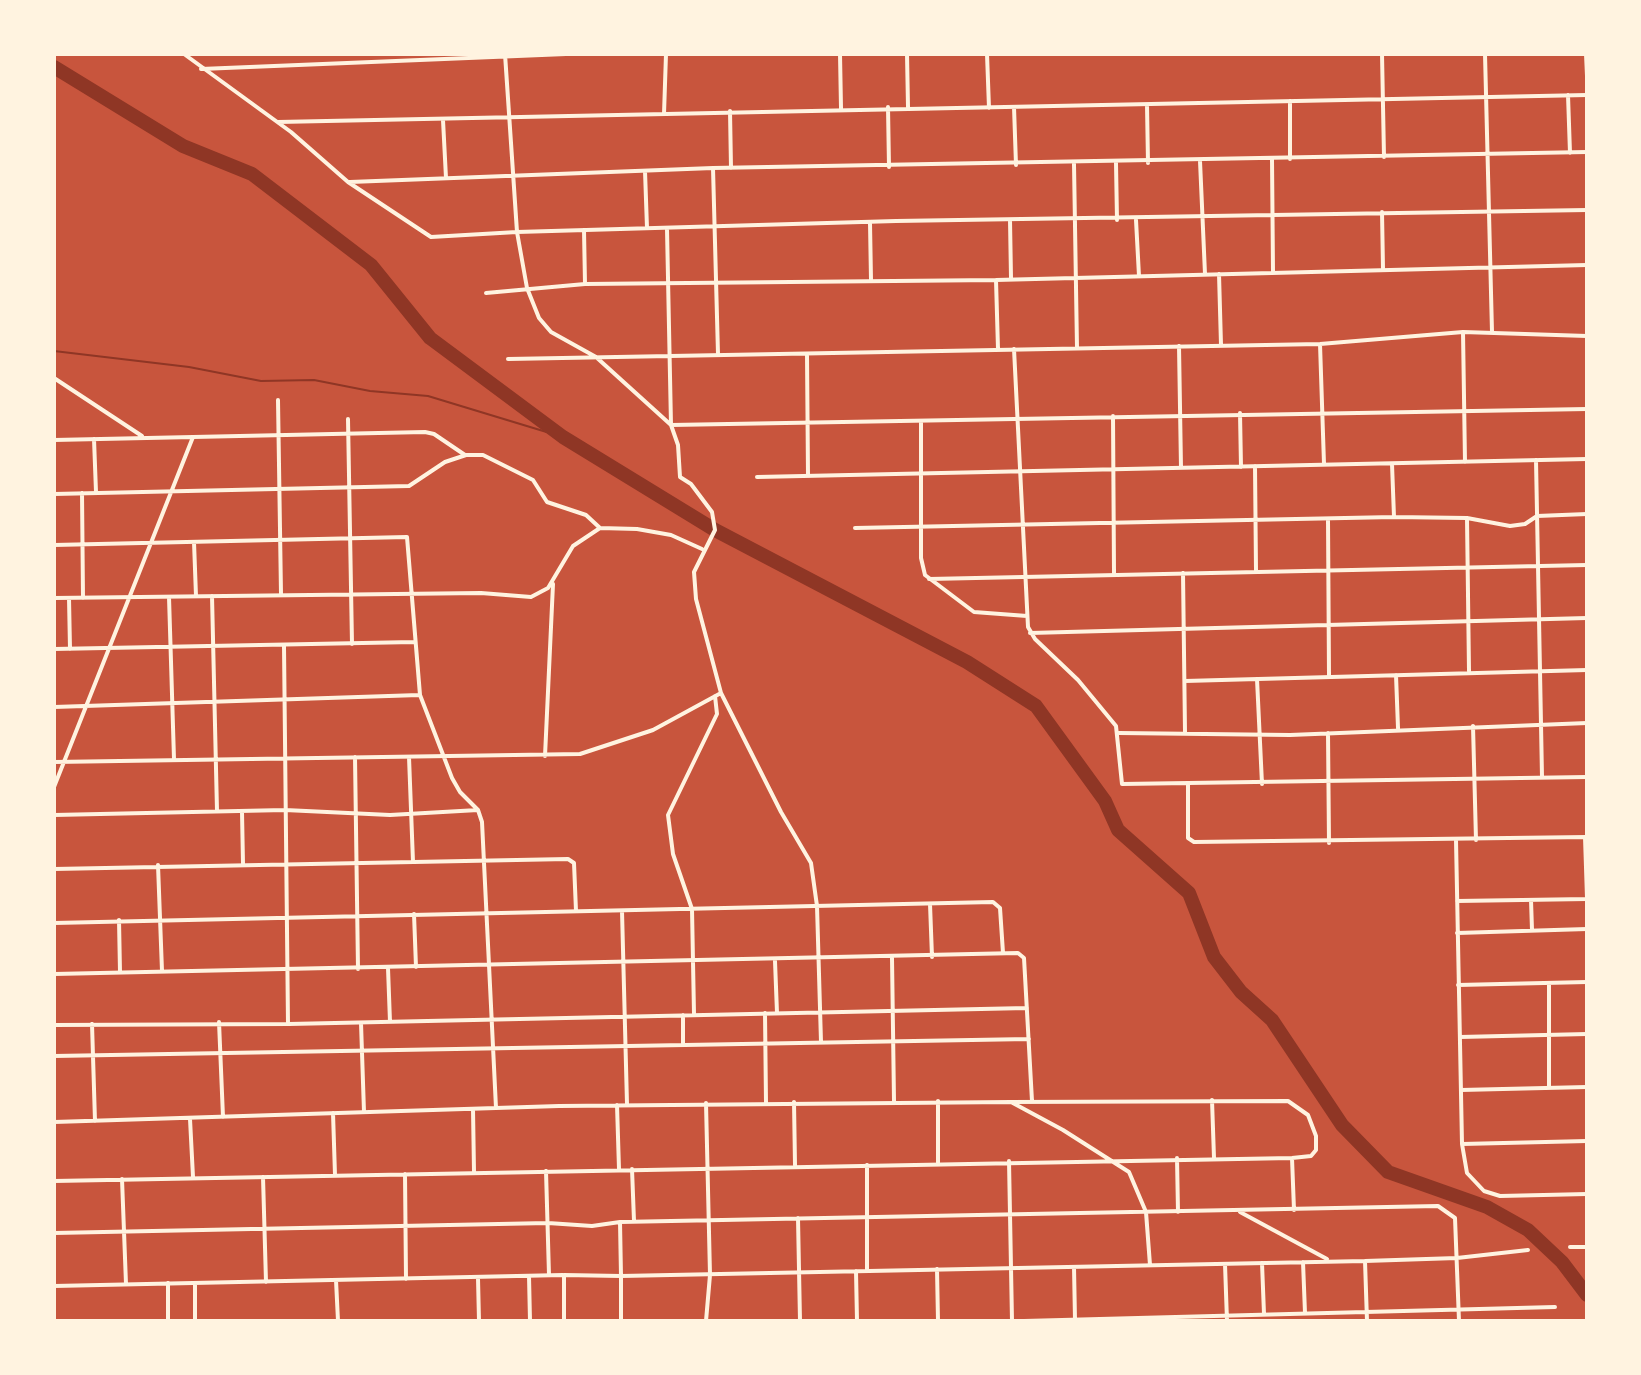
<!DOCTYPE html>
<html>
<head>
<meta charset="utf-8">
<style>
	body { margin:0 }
	#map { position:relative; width:1641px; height:1375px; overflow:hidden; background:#c8553d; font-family:"Noto Serif",serif }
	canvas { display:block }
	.frame { position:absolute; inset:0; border:56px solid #fff3e0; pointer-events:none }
</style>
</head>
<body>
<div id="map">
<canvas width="1641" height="1375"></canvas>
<div class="frame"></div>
</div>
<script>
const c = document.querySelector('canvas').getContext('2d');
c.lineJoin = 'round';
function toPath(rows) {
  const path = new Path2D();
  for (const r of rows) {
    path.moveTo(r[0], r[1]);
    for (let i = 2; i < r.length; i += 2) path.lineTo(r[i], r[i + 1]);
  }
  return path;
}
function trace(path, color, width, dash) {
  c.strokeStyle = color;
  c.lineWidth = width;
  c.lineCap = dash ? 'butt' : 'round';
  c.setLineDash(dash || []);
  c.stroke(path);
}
const stream = toPath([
	[54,351,189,367,261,381,314,380,370,391,428,396,563,437]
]);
const river = toPath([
	[54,67,183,146,252,174,371,265,430,338,563,437,715,530,967,662,1036,706,1105,801,1118,830,1189,893,1214,957,1241,992,1272,1020,1342,1125,1388,1172,1487,1207,1528,1230,1562,1262,1587,1295]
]);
const minor = toPath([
	[184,54,291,132,348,182,431,237,517,232,896,221,1587,210],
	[505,54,517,232,527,288,539,318,551,332,596,357,671,425,678,445,680,477,691,484,712,512,715,530,694,572,696,599,721,693,781,812,811,863,817,906,821,1042],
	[840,54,841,108],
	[907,54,908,107],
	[987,54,989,108],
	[1382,54,1384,157],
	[1485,54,1492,332],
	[1586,54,1587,76],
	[54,55,54,54],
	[201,69,566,54],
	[1568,95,1570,153],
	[1290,101,1290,159],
	[1147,105,1148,163],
	[888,107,889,167],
	[1014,107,1016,165],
	[730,111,731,168],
	[664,114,666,54],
	[443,120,446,178],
	[278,122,1587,95],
	[1272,159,1273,272],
	[1200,161,1205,274],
	[1116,163,1117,220],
	[1074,164,1077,348],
	[713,168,718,354],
	[645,171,647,228],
	[350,182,713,168,1587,152],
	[1382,212,1383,269],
	[1010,220,1011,278],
	[1136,220,1139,276],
	[870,223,871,280],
	[667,229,671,425,1587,409],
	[584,230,585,284],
	[1219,274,1221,345],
	[996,280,998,349],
	[486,293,585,284,996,280,1587,265],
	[1463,332,1465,462],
	[1320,344,1324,464],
	[1179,346,1181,468],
	[1014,349,1028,627,1035,639,1078,680,1116,726,1122,784,1587,777],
	[807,354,808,476],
	[508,359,1320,344,1463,332,1587,336],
	[54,378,142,436],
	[278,400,281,594],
	[1240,413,1241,467],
	[1113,416,1114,573],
	[348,419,352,644],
	[921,422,921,558,925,575,974,612,1027,616],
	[94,439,96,492],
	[54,440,425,432,434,434,465,455],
	[1536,460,1542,777],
	[1392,464,1394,517],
	[1255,466,1256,571],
	[757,477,1587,459],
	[82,493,83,598],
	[54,494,409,486,445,462,466,455,483,455,533,480,547,502,586,515,600,528],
	[1467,518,1469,671],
	[1328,519,1329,676],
	[855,528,1394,517,1467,518,1510,526,1525,524,1537,516,1587,514],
	[194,542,196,596],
	[54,545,407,537,420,695,452,778,460,792,478,810,482,822,496,1108],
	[1183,573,1185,732],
	[929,579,1587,565],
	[212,596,217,811],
	[169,597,174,759],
	[54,598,481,593,531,597,548,588,573,546,600,528,637,529,671,535,702,549],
	[69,598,70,649],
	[1030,633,1587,618],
	[284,646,288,1024],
	[54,649,414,642],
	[1396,675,1398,728],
	[1257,679,1262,784],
	[1185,681,1587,670],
	[54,707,419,695],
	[1473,726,1476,840],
	[1119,733,1290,735,1587,723],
	[1328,733,1329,843],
	[545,756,553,584],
	[355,757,358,969],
	[409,757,413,862],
	[54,762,580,754,653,730,721,693],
	[1188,785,1188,838,1194,842,1587,837],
	[54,787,193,437],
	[242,812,243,864],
	[54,815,285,810,390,815,478,810],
	[1585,837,1587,898],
	[1456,840,1462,1144,1587,1141],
	[158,865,162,971],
	[54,869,568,859,574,863,576,911],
	[1531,900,1532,930],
	[1457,901,1587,899],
	[930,904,932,957],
	[622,911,627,1104],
	[414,914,416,967],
	[119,920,120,972],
	[54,923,993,902,1000,908,1003,953],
	[1457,933,1587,929],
	[892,958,894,1101],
	[775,961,777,1013],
	[388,968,390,1022],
	[54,974,1018,953,1024,958,1032,1101],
	[1549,983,1549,1088],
	[1458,985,1587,982],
	[765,1013,766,1103],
	[694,1014,692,909,673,854,668,815,717,714,715,696],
	[683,1015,683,1044],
	[219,1022,223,1117],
	[361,1023,364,1112],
	[92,1024,95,1121],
	[54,1025,289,1024,1027,1008],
	[1460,1037,1587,1034],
	[54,1056,1029,1039],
	[1461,1090,1587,1087],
	[1212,1100,1214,1158],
	[938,1101,938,1162],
	[794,1102,795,1165],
	[617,1105,619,1169],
	[473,1109,474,1172],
	[333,1113,335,1175],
	[190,1119,193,1177],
	[54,1122,559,1106,1011,1102,1063,1130,1129,1172,1146,1212,1150,1265],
	[1462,1144,1467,1173,1484,1191,1500,1196,1587,1194],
	[1177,1158,1178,1212],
	[1292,1158,1294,1210],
	[1009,1161,1012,1321],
	[867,1165,867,1271],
	[632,1169,634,1221],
	[546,1171,549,1275],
	[405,1174,406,1279],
	[263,1177,266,1282],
	[122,1179,126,1284],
	[54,1181,1292,1158,1311,1156,1316,1150,1316,1136,1308,1115,1288,1101,1011,1102],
	[1240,1212,1327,1259],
	[798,1218,800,1321],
	[620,1222,1438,1206,1455,1218,1459,1321],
	[54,1233,548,1223,592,1226,620,1222,621,1276,564,1275,564,1321],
	[1570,1247,1587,1247],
	[1365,1261,1367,1321],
	[1303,1262,1305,1313],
	[1262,1263,1264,1314],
	[1225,1264,1227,1321],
	[1074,1267,1075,1320],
	[937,1269,938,1321],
	[856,1271,857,1321],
	[529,1276,530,1321],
	[478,1278,479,1321],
	[336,1280,338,1321],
	[168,1283,168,1321],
	[195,1283,195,1321],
	[54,1286,563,1275],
	[621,1321,621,1276,1365,1261,1457,1258,1528,1250],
	[706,1321,710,1275,706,1103],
	[1024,1321,1555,1307]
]);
trace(stream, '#8f3625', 2);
trace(river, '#8f3625', 14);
trace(minor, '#fff3e0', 4);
</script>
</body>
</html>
